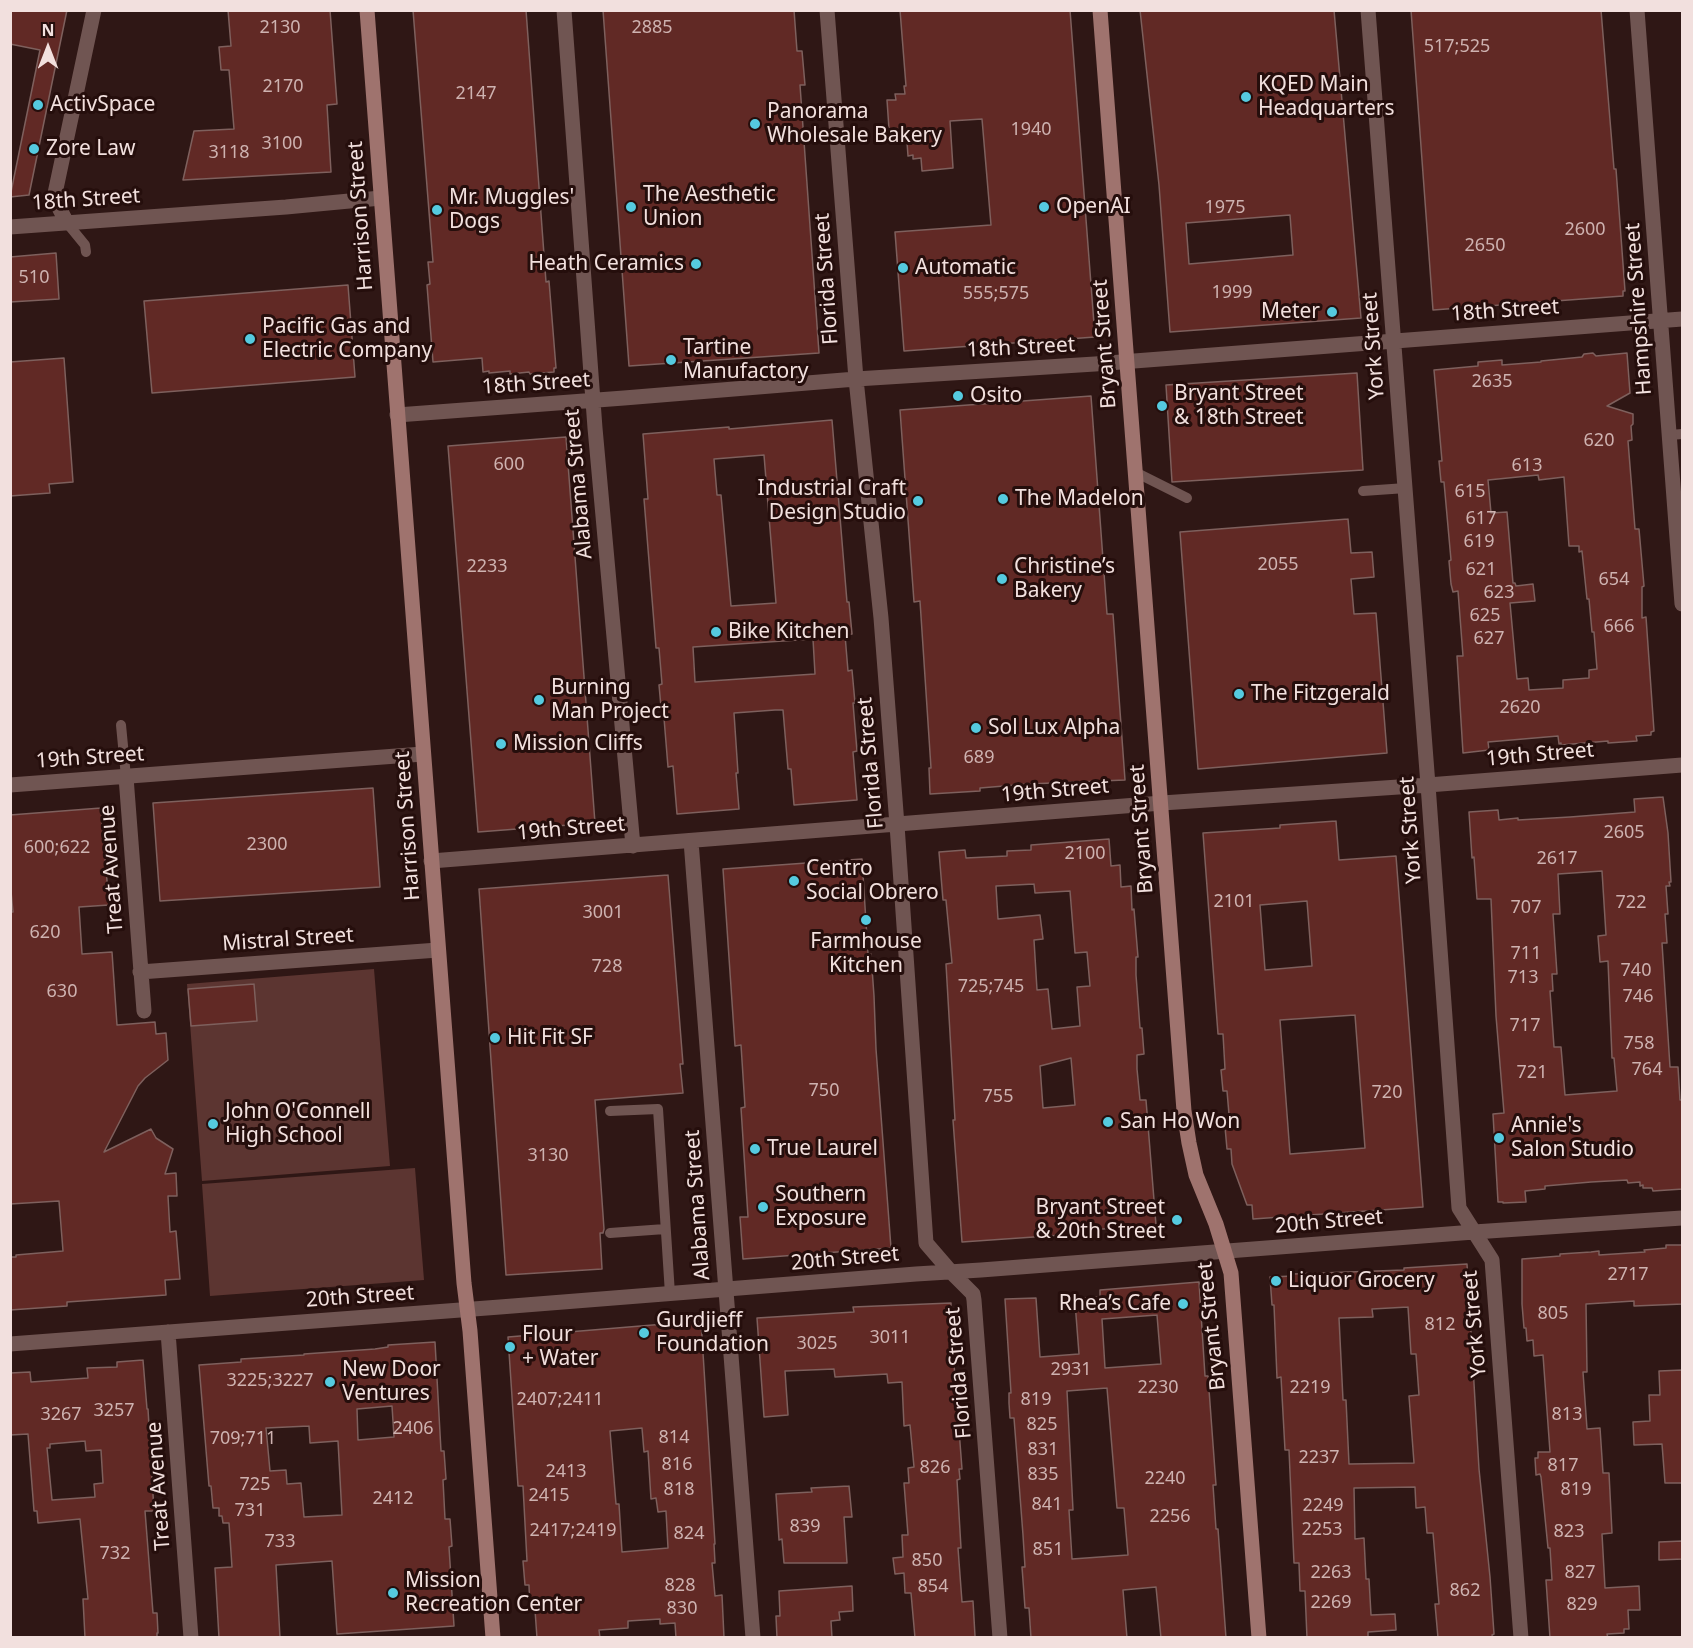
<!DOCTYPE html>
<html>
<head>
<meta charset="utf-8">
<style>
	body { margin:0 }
	#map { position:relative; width:1693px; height:1648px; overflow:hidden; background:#2f1715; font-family:"Noto Sans",sans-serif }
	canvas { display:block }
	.frame { position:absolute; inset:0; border:12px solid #f2e0de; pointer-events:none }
	.north { position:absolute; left:18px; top:18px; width:60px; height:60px; -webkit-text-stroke:4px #250e0c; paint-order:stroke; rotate:0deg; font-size:16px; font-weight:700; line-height:24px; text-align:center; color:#f2e0de }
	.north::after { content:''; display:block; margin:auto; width:21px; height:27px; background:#f2e0de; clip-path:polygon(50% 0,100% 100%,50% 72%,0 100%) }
</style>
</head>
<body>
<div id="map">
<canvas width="1693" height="1648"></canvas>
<div class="frame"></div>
<div class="north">N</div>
</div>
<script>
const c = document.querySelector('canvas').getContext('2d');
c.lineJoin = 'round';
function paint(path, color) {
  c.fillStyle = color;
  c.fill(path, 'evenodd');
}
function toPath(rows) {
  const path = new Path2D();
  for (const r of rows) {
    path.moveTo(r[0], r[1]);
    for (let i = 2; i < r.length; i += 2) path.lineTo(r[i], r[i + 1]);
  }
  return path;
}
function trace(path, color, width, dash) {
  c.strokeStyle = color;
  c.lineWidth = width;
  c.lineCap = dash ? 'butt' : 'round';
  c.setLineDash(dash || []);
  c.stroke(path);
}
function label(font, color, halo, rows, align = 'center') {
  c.font = font + ' "Noto Sans",sans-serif';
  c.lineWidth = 6;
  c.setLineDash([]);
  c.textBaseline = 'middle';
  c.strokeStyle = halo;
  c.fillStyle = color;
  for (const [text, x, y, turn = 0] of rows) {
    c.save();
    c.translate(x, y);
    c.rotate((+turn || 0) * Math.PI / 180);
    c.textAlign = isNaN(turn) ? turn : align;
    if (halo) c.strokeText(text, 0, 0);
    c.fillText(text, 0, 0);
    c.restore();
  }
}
const green = toPath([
	[374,969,390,1166,202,1181,187,984],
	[415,1168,424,1280,210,1296,202,1184]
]);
const building = toPath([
	[10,10,67,10,29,195,10,197,40,50,10,44,10,10],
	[228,10,330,10,337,104,327,105,331,172,183,180,194,131,234,129,229,70,221,70,219,47,231,46,228,10],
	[413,10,526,10,546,282,549,281,556,368,554,368,554,372,530,374,529,372,510,374,510,371,489,373,489,371,483,372,482,358,433,362,427,285,430,284,428,262,433,262,413,10],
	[603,10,794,10,797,51,802,51,805,85,800,85,819,353,629,366,603,10],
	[900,10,1070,10,1095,337,904,351,895,232,991,225,982,119,950,121,953,168,922,171,921,158,913,159,913,155,908,156,906,128,889,129,887,100,896,100,895,94,905,94,904,86,906,86,900,10],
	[1140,10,1334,10,1361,318,1170,332,1159,185,1140,10],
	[1290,215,1293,255,1189,264,1186,223,1290,215],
	[1411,10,1601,10,1614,169,1616,169,1625,291,1623,291,1623,296,1433,310,1411,10],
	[56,253,59,299,10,302,10,257,56,253],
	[348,285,355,377,152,393,144,301,348,285],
	[1593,353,1596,356,1627,353,1630,393,1607,406,1633,414,1633,424,1631,426,1632,440,1628,441,1635,529,1639,529,1644,586,1642,587,1642,618,1646,617,1654,731,1651,732,1651,735,1636,736,1637,741,1608,743,1608,741,1561,745,1561,743,1559,744,1558,736,1488,742,1489,750,1463,753,1457,656,1463,656,1458,591,1453,592,1451,584,1449,561,1451,560,1444,482,1441,482,1439,461,1442,461,1434,370,1478,366,1478,362,1502,360,1502,365,1541,362,1541,361,1582,357,1584,354,1593,353],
	[1538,475,1539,480,1564,477,1569,546,1579,546,1579,552,1582,551,1587,599,1589,599,1592,632,1594,632,1597,669,1589,670,1589,678,1563,680,1563,688,1529,690,1528,678,1517,679,1510,603,1535,601,1533,584,1516,586,1515,583,1513,583,1507,512,1491,513,1488,480,1538,475],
	[64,358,73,482,49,484,50,493,10,496,10,362,64,358],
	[1357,373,1363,470,1172,482,1166,385,1357,373],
	[1091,396,1107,614,1113,614,1125,780,1028,784,980,788,980,791,930,794,929,768,931,768,920,601,914,602,900,410,1091,396],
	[832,420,847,602,849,602,852,634,845,635,848,671,852,670,855,703,853,703,857,751,853,752,857,800,794,805,791,769,788,769,783,710,775,710,734,713,738,773,736,773,739,809,677,814,673,766,668,767,664,718,662,718,659,685,662,684,659,648,656,648,644,499,648,499,643,434,729,427,729,429,832,420],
	[764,455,776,603,731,606,721,495,717,495,714,459,764,455],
	[813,639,815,674,695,682,693,647,813,639],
	[566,437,595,823,478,832,448,446,566,437],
	[1348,519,1351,553,1372,552,1374,577,1351,579,1354,614,1376,613,1387,753,1198,769,1180,532,1348,519],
	[373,788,380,887,160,901,153,803,373,788],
	[1663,797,1668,833,1671,882,1669,882,1670,886,1666,886,1668,914,1665,914,1667,943,1662,943,1670,1067,1678,1067,1680,1100,1683,1100,1683,1189,1653,1191,1652,1188,1643,1188,1643,1185,1640,1186,1640,1182,1628,1183,1627,1180,1591,1182,1545,1186,1545,1189,1525,1191,1526,1202,1503,1203,1503,1202,1498,1202,1493,1114,1504,1113,1496,1016,1491,899,1477,899,1474,857,1472,858,1469,812,1498,810,1499,820,1518,818,1518,820,1570,817,1635,812,1634,799,1663,797],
	[1602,871,1606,935,1598,936,1600,962,1608,961,1612,1058,1614,1058,1617,1091,1565,1095,1561,1047,1554,1047,1550,991,1553,991,1552,974,1557,974,1553,914,1560,914,1558,874,1602,871],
	[101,808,109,905,79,907,82,954,112,952,117,1025,155,1022,156,1034,166,1033,168,1060,145,1078,138,1086,104,1152,151,1129,156,1138,173,1149,165,1174,176,1173,177,1196,168,1196,170,1232,176,1231,180,1279,165,1280,166,1295,67,1302,67,1306,10,1310,10,1257,16,1257,16,1255,63,1251,59,1201,10,1204,10,912,13,912,10,881,10,815,101,808],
	[1336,821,1339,860,1396,856,1423,1207,1253,1219,1252,1205,1247,1205,1232,1164,1231,1149,1227,1149,1225,1127,1230,1126,1227,1091,1223,1091,1221,1070,1225,1069,1223,1034,1218,1034,1203,833,1280,828,1280,825,1336,821],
	[1307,901,1312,966,1265,970,1260,905,1307,901],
	[1355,1015,1365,1148,1290,1154,1280,1020,1355,1015],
	[1109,839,1111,866,1120,865,1121,887,1131,886,1132,910,1134,909,1138,957,1136,957,1136,975,1140,1028,1142,1028,1144,1054,1137,1055,1137,1069,1140,1100,1146,1100,1156,1225,1076,1231,1077,1234,962,1242,953,1120,955,1120,946,964,952,963,946,900,943,900,939,852,965,850,966,858,1007,856,1007,851,1031,850,1031,845,1109,839],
	[1034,884,1035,893,1070,891,1075,953,1087,952,1090,986,1077,987,1080,1026,1052,1029,1048,989,1037,990,1034,940,1043,939,1040,915,998,919,996,886,1034,884],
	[1071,1058,1075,1105,1043,1108,1040,1066,1071,1058],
	[862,859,868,954,871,954,874,996,876,1049,891,1248,743,1259,740,1217,748,1217,741,1108,745,1107,741,1045,735,1046,723,869,862,859],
	[668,875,683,1064,680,1064,683,1093,595,1100,604,1229,603,1233,600,1233,602,1269,506,1275,479,889,668,875],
	[254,984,257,1021,191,1026,188,989,254,984],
	[1666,1245,1683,1245,1683,1304,1634,1306,1634,1301,1586,1304,1587,1372,1583,1372,1587,1429,1600,1428,1603,1473,1609,1473,1612,1533,1602,1534,1605,1588,1639,1586,1640,1610,1628,1610,1629,1629,1624,1629,1624,1633,1607,1634,1608,1638,1550,1638,1546,1580,1552,1580,1550,1548,1548,1548,1541,1477,1540,1474,1536,1475,1535,1458,1538,1458,1538,1452,1550,1452,1543,1355,1534,1356,1533,1340,1527,1341,1526,1328,1524,1328,1522,1304,1522,1259,1560,1256,1560,1254,1591,1252,1599,1251,1599,1255,1645,1252,1644,1250,1666,1248,1666,1245],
	[1467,1264,1479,1469,1490,1577,1494,1634,1492,1635,1493,1638,1438,1638,1435,1604,1439,1604,1433,1533,1427,1533,1425,1507,1416,1508,1415,1487,1354,1488,1355,1539,1364,1538,1366,1579,1369,1579,1371,1615,1395,1614,1396,1630,1368,1632,1368,1638,1307,1638,1305,1591,1300,1591,1299,1563,1294,1563,1289,1450,1285,1450,1281,1377,1277,1378,1274,1305,1272,1305,1270,1277,1293,1276,1293,1274,1404,1270,1404,1268,1467,1264],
	[1408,1307,1411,1354,1416,1354,1419,1395,1409,1396,1414,1463,1349,1464,1346,1400,1343,1400,1339,1318,1373,1317,1372,1309,1408,1307],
	[1199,1282,1205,1376,1208,1376,1216,1485,1213,1485,1216,1529,1218,1529,1226,1638,1161,1638,1156,1587,1123,1590,1127,1638,1031,1638,1029,1608,1025,1608,1022,1567,1025,1567,1023,1535,1014,1418,1010,1418,1009,1403,1009,1393,1011,1393,1005,1299,1036,1298,1040,1357,1079,1354,1075,1302,1085,1302,1085,1298,1100,1297,1100,1290,1199,1282],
	[1157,1315,1161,1364,1105,1368,1102,1319,1157,1315],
	[1107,1388,1117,1508,1124,1508,1128,1555,1072,1559,1069,1510,1073,1510,1067,1391,1107,1388],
	[951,1303,951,1318,953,1318,953,1351,962,1469,959,1469,960,1479,957,1480,961,1548,958,1548,962,1602,973,1601,975,1636,974,1638,915,1638,911,1593,905,1593,904,1573,895,1574,893,1558,903,1557,902,1535,908,1535,904,1483,909,1483,908,1468,914,1467,910,1425,904,1426,902,1382,888,1383,887,1374,835,1377,834,1369,785,1371,788,1415,764,1417,757,1318,854,1312,853,1307,951,1303],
	[701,1321,715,1544,714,1544,715,1563,712,1563,715,1596,722,1595,724,1638,676,1638,675,1623,660,1624,660,1619,628,1621,628,1628,599,1630,600,1638,537,1638,535,1610,530,1611,529,1585,525,1585,523,1561,527,1561,523,1486,518,1486,508,1337,701,1321],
	[642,1428,644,1452,648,1451,651,1499,656,1498,658,1512,666,1511,668,1548,622,1552,619,1504,616,1504,610,1431,642,1428],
	[435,1342,441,1451,444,1451,446,1479,443,1480,445,1519,450,1519,452,1546,449,1547,454,1626,337,1634,332,1561,276,1565,280,1638,219,1638,215,1568,232,1567,229,1523,223,1523,222,1516,219,1516,219,1508,213,1508,211,1486,209,1486,199,1365,241,1362,241,1359,304,1355,304,1354,375,1349,388,1347,388,1345,435,1342],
	[392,1406,394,1437,358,1440,357,1409,392,1406],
	[309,1426,310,1443,338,1441,342,1515,304,1517,301,1483,287,1484,286,1470,270,1471,266,1428,309,1426],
	[143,1360,147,1409,148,1409,154,1511,145,1511,153,1613,157,1613,158,1633,157,1633,157,1638,85,1638,83,1599,88,1599,80,1519,38,1523,37,1511,34,1511,28,1434,10,1435,10,1373,30,1372,31,1382,88,1378,87,1368,117,1367,117,1362,143,1360],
	[85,1441,86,1451,101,1450,103,1483,94,1484,95,1497,52,1500,47,1448,50,1448,50,1444,85,1441],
	[1683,1370,1683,1483,1665,1483,1662,1444,1634,1445,1633,1422,1650,1421,1649,1395,1660,1395,1659,1371,1683,1370],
	[849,1486,852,1517,844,1517,847,1563,784,1563,782,1539,779,1540,776,1494,812,1492,811,1488,849,1486],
	[1683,1541,1683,1559,1659,1560,1659,1542,1683,1541],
	[852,1586,853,1611,839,1612,840,1620,831,1621,832,1638,777,1638,776,1616,780,1616,779,1591,852,1586]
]);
const lane = toPath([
	[67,223,85,245,86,252],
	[1670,435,1682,434],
	[1135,472,1187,498],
	[1363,491,1406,488],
	[121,725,126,777],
	[610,1111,658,1109,670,1294],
	[610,1233,665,1229]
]);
const street = toPath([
	[564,10,595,428,633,846],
	[827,10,856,379,881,618,897,825,926,1243,951,1272,973,1294,974,1300,1000,1638],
	[1368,10,1428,785,1459,1208,1492,1260,1521,1638],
	[1637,10,1682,604],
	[67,223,54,198,94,10],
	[10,227,286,207,381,198],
	[397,415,624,398,856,379,1095,364,1682,319],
	[126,777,144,1011],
	[10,785,423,754],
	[691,841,753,1638],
	[431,861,1162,803,1428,785,1682,765],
	[140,972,438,950],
	[168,1332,191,1638],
	[10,1344,500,1307,916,1274,981,1270,1474,1232,1682,1218]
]);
const secondary = toPath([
	[367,10,464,1283,470,1331,493,1638],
	[1100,10,1184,1111,1189,1143,1196,1175,1216,1224,1231,1273,1259,1638]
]);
const markers = [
	[1246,97,6,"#55cadf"],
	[38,105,6,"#55cadf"],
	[755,124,6,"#55cadf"],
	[34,149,6,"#55cadf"],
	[631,207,6,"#55cadf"],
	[1044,207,6,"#55cadf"],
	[437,210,6,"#55cadf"],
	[696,264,6,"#55cadf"],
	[903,268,6,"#55cadf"],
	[1332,312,6,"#55cadf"],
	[250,339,6,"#55cadf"],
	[671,360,6,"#55cadf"],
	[958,396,6,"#55cadf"],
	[1162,406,6,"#55cadf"],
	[1003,499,6,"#55cadf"],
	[918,501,6,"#55cadf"],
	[1002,579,6,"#55cadf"],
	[716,632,6,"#55cadf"],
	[1239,694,6,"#55cadf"],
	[539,700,6,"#55cadf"],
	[976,728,6,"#55cadf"],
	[501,744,6,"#55cadf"],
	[794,881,6,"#55cadf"],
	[866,920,6,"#55cadf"],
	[495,1038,6,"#55cadf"],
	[1108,1122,6,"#55cadf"],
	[213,1124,6,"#55cadf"],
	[1499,1138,6,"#55cadf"],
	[755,1149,6,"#55cadf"],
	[763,1207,6,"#55cadf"],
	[1177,1220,6,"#55cadf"],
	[1276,1281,6,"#55cadf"],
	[1183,1304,6,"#55cadf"],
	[644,1333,6,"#55cadf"],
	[510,1347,6,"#55cadf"],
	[330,1382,6,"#55cadf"],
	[393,1593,6,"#55cadf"]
];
const numberNames = [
	["2130",280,28],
	["2885",652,28],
	["517;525",1457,47],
	["2170",283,87],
	["2147",476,94],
	["1940",1031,130],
	["3100",282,144],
	["3118",229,153],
	["1975",1225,208],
	["2600",1585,230],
	["2650",1485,246],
	["510",34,278],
	["1999",1232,293],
	["555;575",996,294],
	["2635",1492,382],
	["620",1599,441],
	["600",509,465],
	["613",1527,466],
	["615",1470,492],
	["617",1481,519],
	["619",1479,542],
	["2055",1278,565],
	["2233",487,567],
	["621",1481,570],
	["654",1614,580],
	["623",1499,593],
	["625",1485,616],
	["666",1619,627],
	["627",1489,639],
	["2620",1520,708],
	["689",979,758],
	["2605",1624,833],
	["2300",267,845],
	["600;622",57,848],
	["2100",1085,854],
	["2617",1557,859],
	["2101",1234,902],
	["722",1631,903],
	["707",1526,908],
	["3001",603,913],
	["620",45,933],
	["711",1526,954],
	["728",607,967],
	["740",1636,971],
	["713",1523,978],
	["725;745",991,987],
	["630",62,992],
	["746",1638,997],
	["717",1525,1026],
	["758",1639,1044],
	["764",1647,1070],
	["721",1532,1073],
	["750",824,1091],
	["720",1387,1093],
	["755",998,1097],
	["3130",548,1156],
	["2717",1628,1275],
	["805",1553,1314],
	["812",1440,1325],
	["3011",890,1338],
	["3025",817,1344],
	["2931",1071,1370],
	["3225;3227",270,1381],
	["2230",1158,1388],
	["2219",1310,1388],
	["2407;2411",560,1400],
	["819",1036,1400],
	["3257",114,1411],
	["3267",61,1415],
	["813",1567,1415],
	["825",1042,1425],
	["2406",413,1429],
	["814",674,1438],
	["709;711",243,1439],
	["831",1043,1450],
	["2237",1319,1458],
	["816",677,1465],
	["817",1563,1466],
	["826",935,1468],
	["2413",566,1472],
	["835",1043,1475],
	["2240",1165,1479],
	["725",255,1485],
	["818",679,1490],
	["819",1576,1490],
	["2415",549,1496],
	["2412",393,1499],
	["841",1047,1505],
	["2249",1323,1506],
	["731",250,1511],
	["2256",1170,1517],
	["839",805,1527],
	["2253",1322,1530],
	["2417;2419",573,1531],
	["823",1569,1532],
	["824",689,1534],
	["733",280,1542],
	["851",1048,1550],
	["732",115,1554],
	["850",927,1561],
	["2263",1331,1573],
	["827",1580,1573],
	["828",680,1586],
	["854",933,1587],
	["862",1465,1591],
	["2269",1331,1603],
	["829",1582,1605],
	["830",682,1609]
];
const poiNames = [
	["KQED Main",1258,85],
	["Headquarters",1258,109],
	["ActivSpace",50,105],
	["Panorama",767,112],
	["Wholesale Bakery",767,136],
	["Zore Law",46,149],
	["The Aesthetic",643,195],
	["Union",643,219],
	["Mr. Muggles'",449,198],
	["Dogs",449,222],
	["OpenAI",1056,207],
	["Heath Ceramics",684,264,"right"],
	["Automatic",915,268],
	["Meter",1320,312,"right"],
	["Pacific Gas and",262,327],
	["Electric Company",262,351],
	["Tartine",683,348],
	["Manufactory",683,372],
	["Bryant Street",1174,394],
	["& 18th Street",1174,418],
	["Osito",970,396],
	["Industrial Craft",906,489,"right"],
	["Design Studio",906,513,"right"],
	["The Madelon",1015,499],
	["Christine’s",1014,567],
	["Bakery",1014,591],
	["Bike Kitchen",728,632],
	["Burning",551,688],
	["Man Project",551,712],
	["The Fitzgerald",1251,694],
	["Sol Lux Alpha",988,728],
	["Mission Cliffs",513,744],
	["Centro",806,869],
	["Social Obrero",806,893],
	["Farmhouse",866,942,"center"],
	["Kitchen",866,966,"center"],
	["Hit Fit SF",507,1038],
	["John O'Connell",225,1112],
	["High School",225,1136],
	["San Ho Won",1120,1122],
	["Annie's",1511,1126],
	["Salon Studio",1511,1150],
	["True Laurel",767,1149],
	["Southern",775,1195],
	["Exposure",775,1219],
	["Bryant Street",1165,1208,"right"],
	["& 20th Street",1165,1232,"right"],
	["Liquor Grocery",1288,1281],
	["Rhea’s Cafe",1171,1304,"right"],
	["Gurdjieff",656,1321],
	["Foundation",656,1345],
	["Flour",522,1335],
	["+ Water",522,1359],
	["New Door",342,1370],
	["Ventures",342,1394],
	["Mission",405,1581],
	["Recreation Center",405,1605]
];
const streetNames = [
	["18th Street",86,200,-4],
	["Harrison Street",361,216,-94],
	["Florida Street",827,279,-94],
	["Hampshire Street",1639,309,-94],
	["18th Street",1505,311,-4],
	["Bryant Street",1105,344,-94],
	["York Street",1374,346,-94],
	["18th Street",1021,348,-3],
	["18th Street",536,384,-4],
	["Alabama Street",579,484,-95],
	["19th Street",1540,755,-5],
	["19th Street",90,758,-4],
	["Florida Street",871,763,-95],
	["19th Street",1055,791,-5],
	["Harrison Street",408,826,-94],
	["19th Street",571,829,-5],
	["Bryant Street",1142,829,-94],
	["York Street",1411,830,-94],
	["Treat Avenue",112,869,-94],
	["Mistral Street",288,940,-4],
	["Alabama Street",698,1205,-94],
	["20th Street",1329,1222,-5],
	["20th Street",845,1259,-5],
	["20th Street",360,1297,-4],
	["York Street",1475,1324,-95],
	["Bryant Street",1212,1326,-96],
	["Florida Street",959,1373,-95],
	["Treat Avenue",159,1486,-94]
];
paint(green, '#5c3531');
paint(building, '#612925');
trace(building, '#7e605d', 1.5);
trace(lane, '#705552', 10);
trace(street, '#705552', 15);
trace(secondary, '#9f736e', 15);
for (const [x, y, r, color] of markers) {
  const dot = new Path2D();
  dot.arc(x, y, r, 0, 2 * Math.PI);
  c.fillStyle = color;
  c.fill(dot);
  trace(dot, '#250e0c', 2);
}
label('18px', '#ceb2b0', null, numberNames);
label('21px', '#f2e0de', '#250e0c', poiNames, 'left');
label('21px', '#f2e0de', '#250e0c', streetNames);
</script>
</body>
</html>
